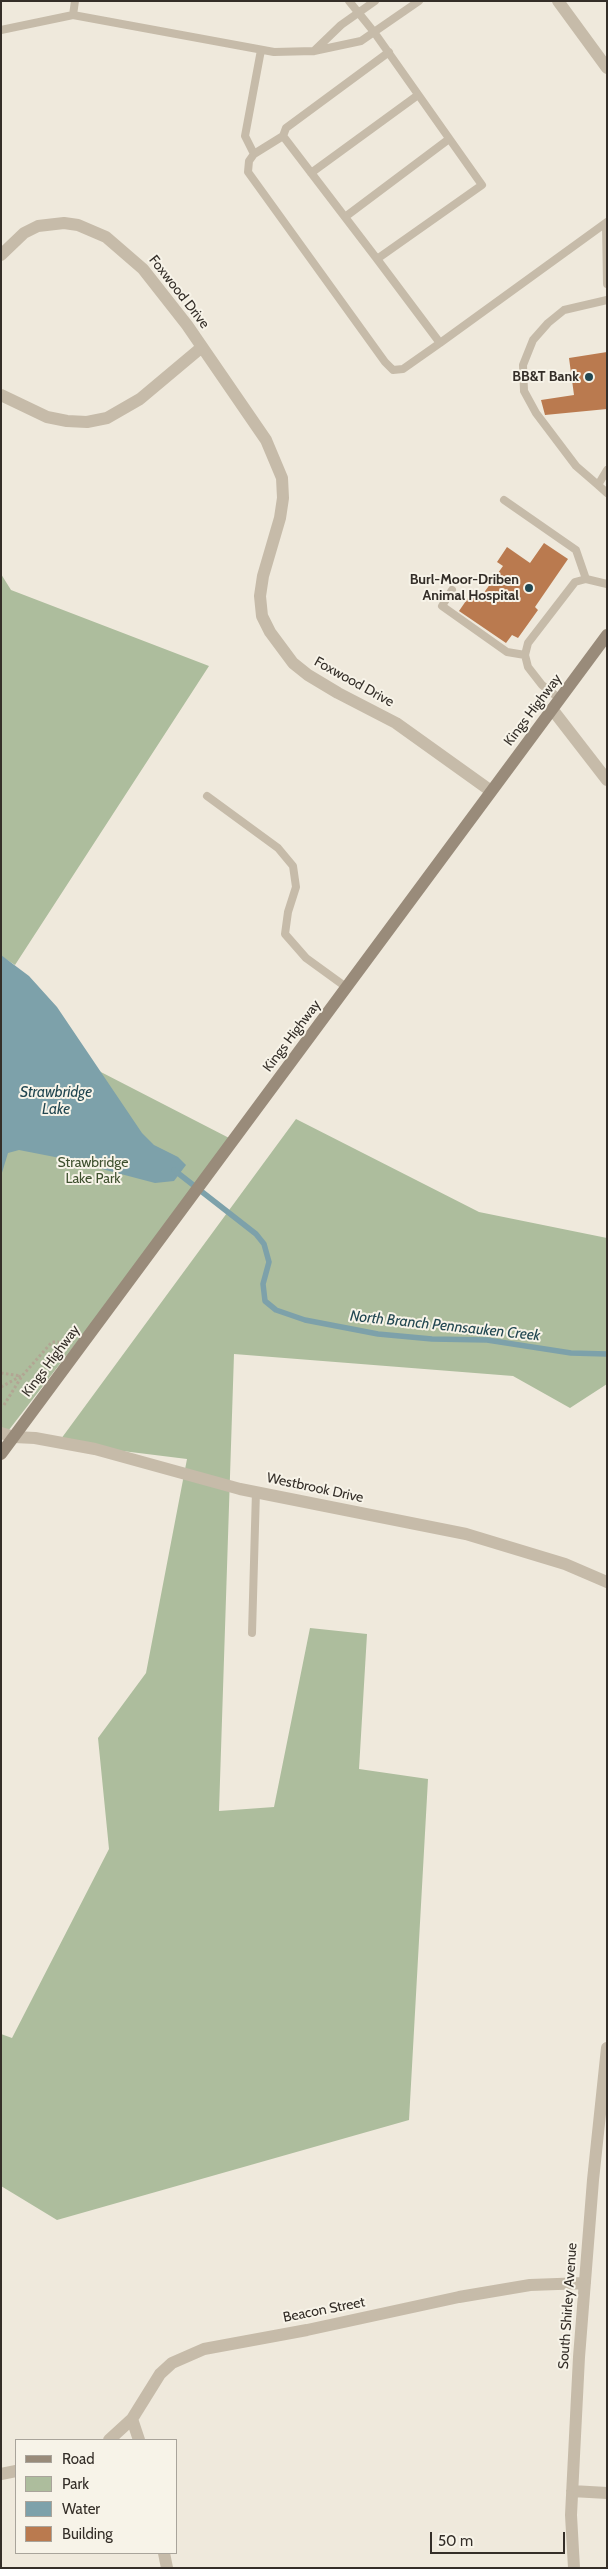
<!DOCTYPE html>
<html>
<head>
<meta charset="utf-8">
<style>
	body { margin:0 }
	#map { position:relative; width:608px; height:2569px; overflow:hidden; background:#efe9dc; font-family:Cabin,sans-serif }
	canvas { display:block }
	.frame { position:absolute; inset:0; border:2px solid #342e28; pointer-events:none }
	.legend { position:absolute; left:15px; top:2439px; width:162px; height:115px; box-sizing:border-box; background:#f7f3e8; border:1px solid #a9a49b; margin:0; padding:6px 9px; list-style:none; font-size:15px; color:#342e28 }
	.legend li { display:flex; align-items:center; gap:10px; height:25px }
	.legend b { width:25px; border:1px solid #a9a49b }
	.scale { position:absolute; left:430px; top:2532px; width:135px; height:22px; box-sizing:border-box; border:2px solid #342e28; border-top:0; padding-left:6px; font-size:15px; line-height:18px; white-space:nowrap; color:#342e28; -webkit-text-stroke:4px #f7f3e8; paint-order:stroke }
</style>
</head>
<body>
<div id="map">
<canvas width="608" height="2569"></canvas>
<div class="frame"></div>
<ul class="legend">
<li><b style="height:6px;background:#998b7a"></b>Road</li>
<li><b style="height:14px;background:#adbd9d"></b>Park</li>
<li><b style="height:14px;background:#7da1aa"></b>Water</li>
<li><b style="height:14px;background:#ba7a4f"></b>Building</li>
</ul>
<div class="scale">50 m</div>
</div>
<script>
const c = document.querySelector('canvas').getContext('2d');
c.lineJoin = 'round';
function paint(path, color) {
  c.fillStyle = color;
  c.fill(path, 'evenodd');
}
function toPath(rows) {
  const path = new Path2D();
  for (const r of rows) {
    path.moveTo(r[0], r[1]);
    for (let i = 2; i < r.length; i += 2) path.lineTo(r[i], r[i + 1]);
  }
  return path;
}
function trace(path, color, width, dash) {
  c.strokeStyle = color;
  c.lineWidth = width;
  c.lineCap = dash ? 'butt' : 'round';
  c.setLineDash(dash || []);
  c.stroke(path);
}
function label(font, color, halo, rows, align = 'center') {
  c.font = font + ' Cabin,sans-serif';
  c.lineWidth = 4;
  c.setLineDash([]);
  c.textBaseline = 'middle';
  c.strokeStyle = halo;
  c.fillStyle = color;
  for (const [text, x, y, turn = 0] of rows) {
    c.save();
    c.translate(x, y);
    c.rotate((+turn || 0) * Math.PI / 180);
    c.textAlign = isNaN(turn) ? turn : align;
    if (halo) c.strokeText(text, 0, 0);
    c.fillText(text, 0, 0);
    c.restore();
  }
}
const green = toPath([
	[1,574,11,590,209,666,15,965,1,956],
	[1,973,62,1052,233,1140,5,1435,1,1433],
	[296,1119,479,1212,607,1238,607,1384,570,1408,513,1376,234,1354,219,1811,274,1807,310,1628,367,1634,359,1769,428,1779,409,2120,57,2220,1,2186,1,2034,12,2038,109,1849,98,1738,146,1673,187,1459,58,1443]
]);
const water = toPath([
	[1,955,29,976,57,1007,142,1133,154,1145,178,1157,186,1165,174,1181,155,1183,60,1158,19,1150,8,1153,1,1176]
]);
const stream = toPath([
	[174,1170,256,1234,264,1244,269,1262,263,1284,265,1301,276,1310,305,1320,378,1334,432,1339,487,1340,571,1353,607,1354]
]);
const building = toPath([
	[607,352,607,409,545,415,541,400,574,395,569,358],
	[544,543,568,559,535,607,538,610,518,638,512,635,506,643,459,611,470,595,478,601,503,566,497,562,507,547,530,563]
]);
const path = toPath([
	[1,1373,21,1376],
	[1,1387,21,1376],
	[4,1405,22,1376,52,1342,59,1342]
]);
const service = toPath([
	[349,1,374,32,482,185,377,259,440,343,607,222],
	[73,15,75,1],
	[1,30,73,15,274,52,314,51,361,41,419,1],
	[261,50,245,136,254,154,283,136,377,259],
	[314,51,341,25,375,1],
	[283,136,286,128,389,52],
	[254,154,249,161,248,172,385,362,393,370,403,369,440,343],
	[311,173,418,95],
	[345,217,449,139],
	[606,223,607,284],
	[607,470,598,485,607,493],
	[598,485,576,466,536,413,524,391,523,365,533,340,548,323,564,310,607,300],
	[504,500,576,550,586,579],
	[452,590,442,606,507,652,525,655],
	[560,699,542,685,528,667,525,655,528,643,575,582,586,579,607,584],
	[207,796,278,848,293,866,296,887,288,912,285,934,306,958,346,987],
	[252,1633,256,1491]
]);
const minor = toPath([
	[1,255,24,233,38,226,64,223,78,225,106,237,143,269,187,325,255,424,266,440,282,478,283,498,280,518,263,576,260,596,262,616,270,632,293,663,308,675,338,693,396,723,491,791],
	[1,395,47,417,67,421,87,422,107,418,140,399,202,347],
	[552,709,607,780],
	[1,1433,14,1437,35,1438,95,1449,240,1489,466,1534,565,1564,607,1582],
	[132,2419,139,2440],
	[109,2440,132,2419,160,2374,172,2363,204,2349,307,2330,459,2297,530,2285,585,2283],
	[1,2474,16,2471],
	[572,2491,607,2493],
	[164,2553,167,2568],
	[574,2568,571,2515,579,2357,593,2180,607,2048]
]);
const tertiary = toPath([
	[558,1,607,68]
]);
const secondary = toPath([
	[1,1454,607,635]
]);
const markers = [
	[589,377,5,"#224751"],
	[529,588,5,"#224751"]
];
const streetNames = [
	["Foxwood Drive",179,292,52],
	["Foxwood Drive",354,682,29],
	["Kings Highway",533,710,-53],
	["Kings Highway",292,1036,-53],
	["Kings Highway",51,1361,-53],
	["Westbrook Drive",315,1488,12],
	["South Shirley Avenue",568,2306,-86],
	["Beacon Street",324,2310,-11]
];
const poiNames = [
	["BB&T Bank",579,377],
	["Burl-Moor-Driben",519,580],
	["Animal Hospital",519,596]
];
const parkNames = [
	["Strawbridge",93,1163],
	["Lake Park",93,1179]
];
const waterNames = [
	["Strawbridge",56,1093],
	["Lake",56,1110],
	["North Branch Pennsauken Creek",445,1326,6]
];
paint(green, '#adbd9d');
paint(water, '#7da1aa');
trace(stream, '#7da1aa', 5.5);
paint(building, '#ba7a4f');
trace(path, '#b2a593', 3, [2.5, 2.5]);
trace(service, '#c6bba9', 8);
trace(minor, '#c6bba9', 12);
trace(tertiary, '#c6bba9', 12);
trace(secondary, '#998b7a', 12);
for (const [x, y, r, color] of markers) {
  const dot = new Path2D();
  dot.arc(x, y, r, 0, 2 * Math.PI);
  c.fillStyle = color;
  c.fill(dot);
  trace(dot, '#f7f3e8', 2);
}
label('14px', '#342e28', '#f7f3e8', streetNames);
label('bold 14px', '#342e28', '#f7f3e8', poiNames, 'right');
label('14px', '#3e502e', '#f7f3e8', parkNames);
label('italic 15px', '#224751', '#f7f3e8', waterNames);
</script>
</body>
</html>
